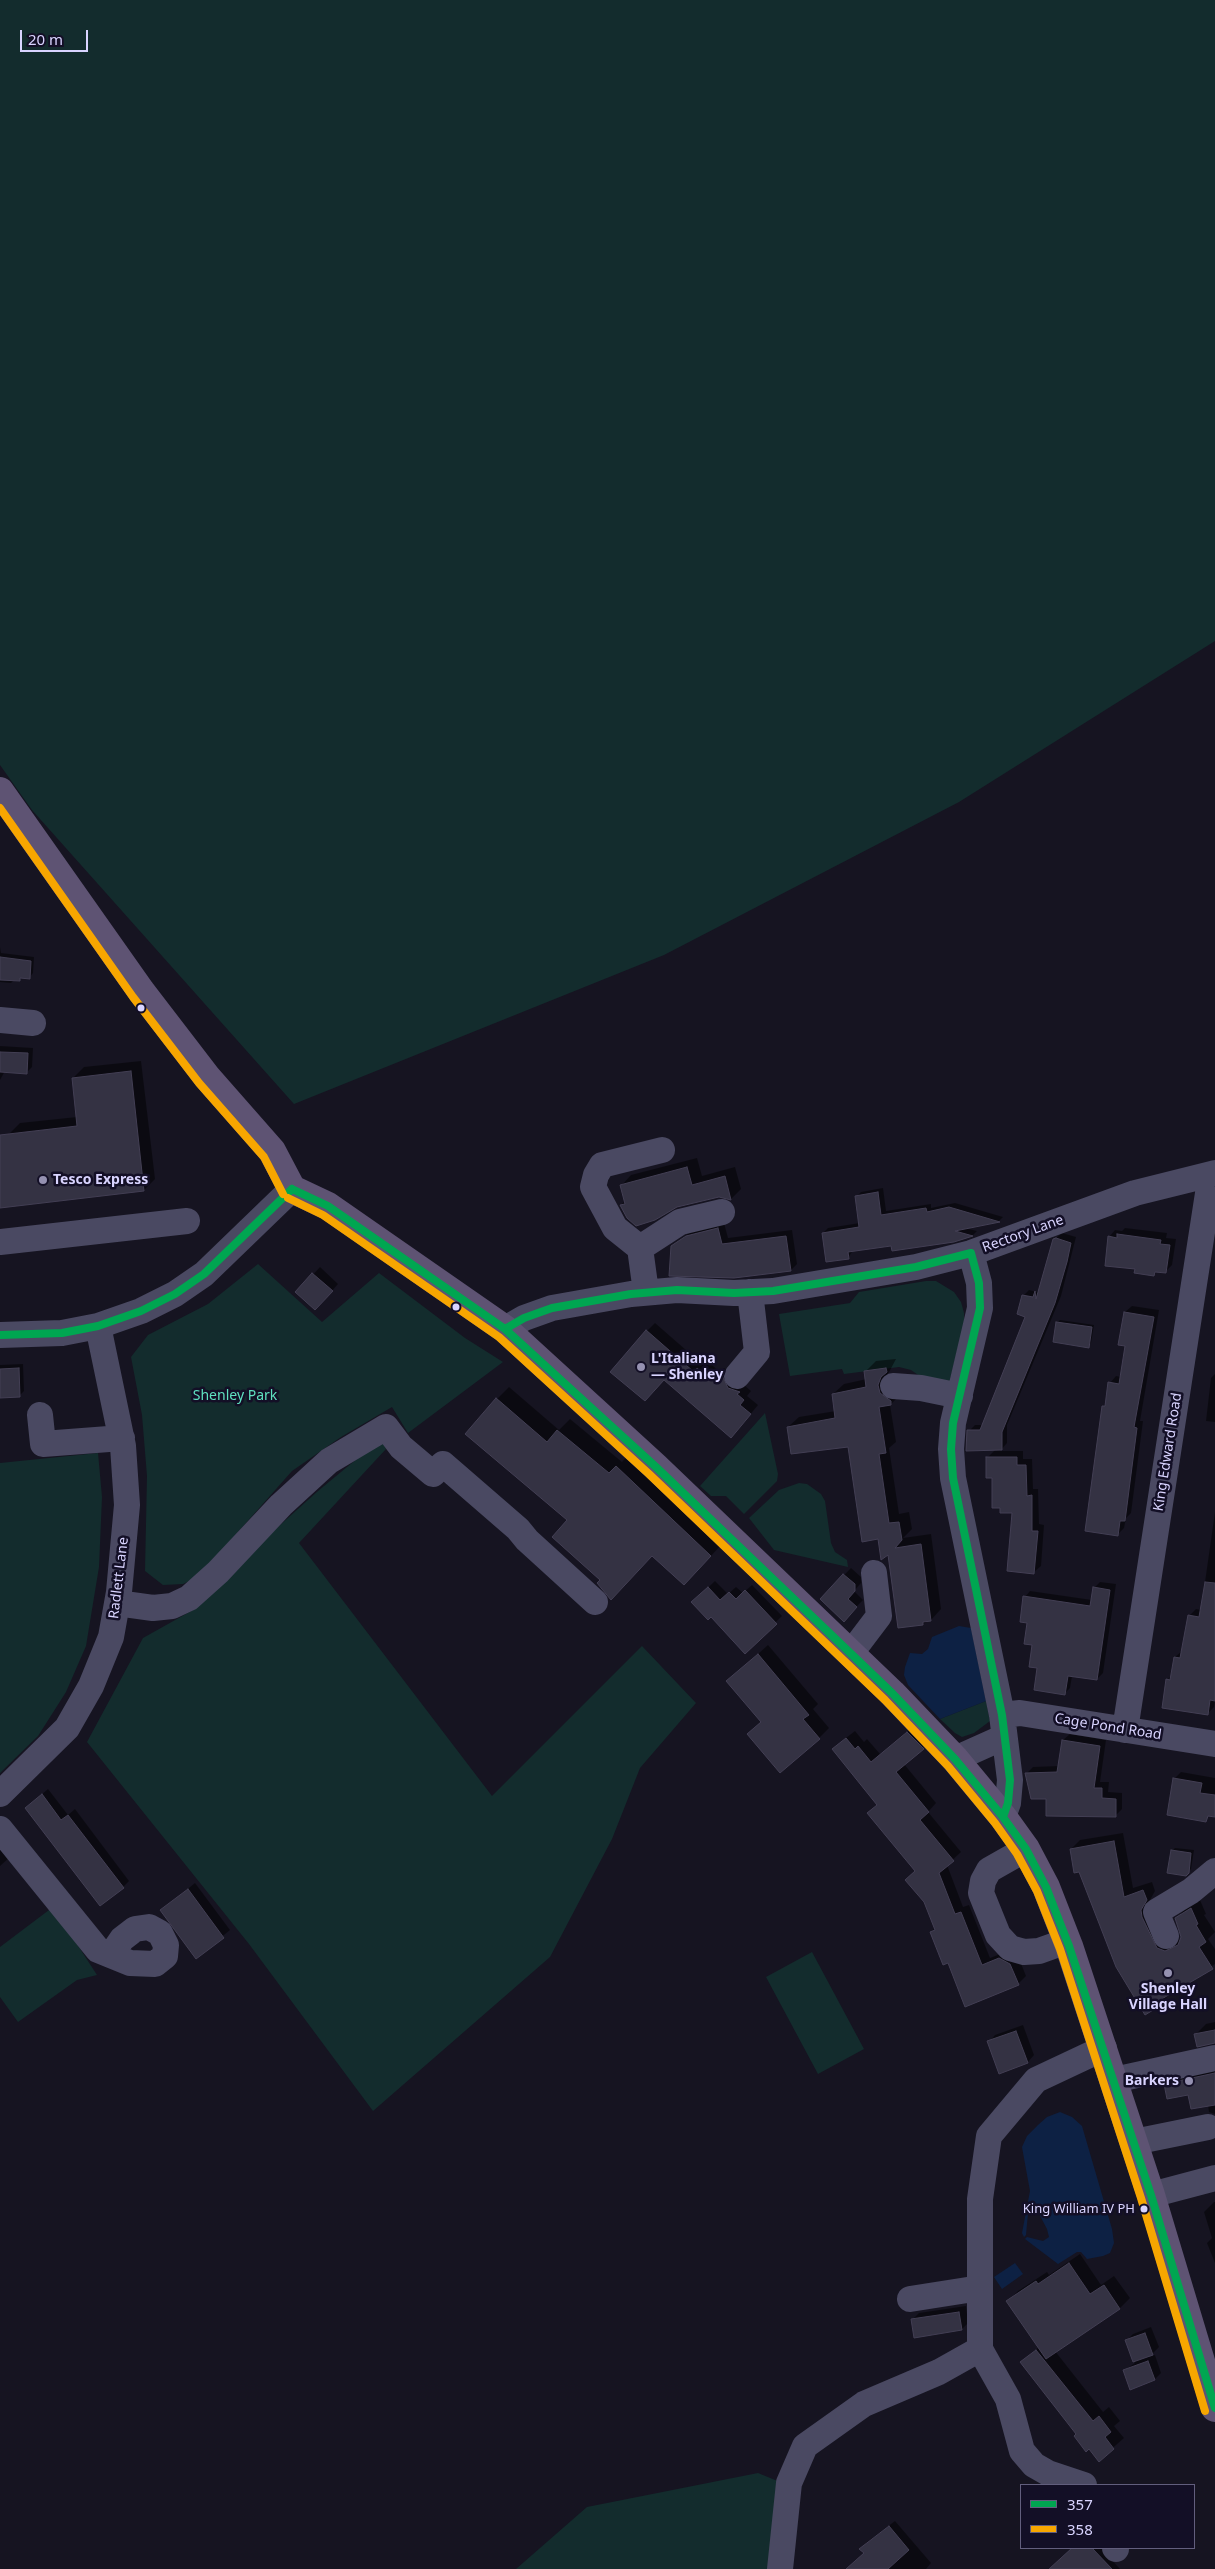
<!DOCTYPE html>
<html>
<head>
<meta charset="utf-8">
<style>
	body { margin:0 }
	#map { position:relative; width:1215px; height:2569px; overflow:hidden; background:#161421; font-family:"Noto Sans",sans-serif }
	canvas { display:block }
	.legend { position:absolute; left:1020px; top:2484px; width:175px; height:65px; box-sizing:border-box; background:#130f26; border:1px solid #625e7d; margin:0; padding:6px 9px; list-style:none; font-size:15px; color:#d9d4ff }
	.legend li { display:flex; align-items:center; gap:10px; height:25px }
	.legend b { width:25px; border:1px solid #625e7d }
	.scale { position:absolute; left:20px; top:30px; width:68px; height:22px; box-sizing:border-box; border:2px solid #d9d4ff; border-top:0; padding-left:6px; font-size:15px; line-height:18px; white-space:nowrap; color:#d9d4ff; -webkit-text-stroke:4px #130f26; paint-order:stroke }
</style>
</head>
<body>
<div id="map">
<canvas width="1215" height="2569"></canvas>
<ul class="legend">
<li><b style="height:6px;background:#00a651"></b>357</li>
<li><b style="height:6px;background:#f7a600"></b>358</li>
</ul>
<div class="scale">20 m</div>
</div>
<script>
const c = document.querySelector('canvas').getContext('2d');
c.lineJoin = 'round';
function paint(path, color) {
  c.fillStyle = color;
  c.fill(path, 'evenodd');
}
function toPath(rows) {
  const path = new Path2D();
  for (const r of rows) {
    path.moveTo(r[0], r[1]);
    for (let i = 2; i < r.length; i += 2) path.lineTo(r[i], r[i + 1]);
  }
  return path;
}
function trace(path, color, width, dash) {
  c.strokeStyle = color;
  c.lineWidth = width;
  c.lineCap = dash ? 'butt' : 'round';
  c.setLineDash(dash || []);
  c.stroke(path);
}
function label(font, color, halo, rows, align = 'center') {
  c.font = font + ' "Noto Sans",sans-serif';
  c.lineWidth = 5;
  c.setLineDash([]);
  c.textBaseline = 'middle';
  c.strokeStyle = halo;
  c.fillStyle = color;
  for (const [text, x, y, turn = 0] of rows) {
    c.save();
    c.translate(x, y);
    c.rotate((+turn || 0) * Math.PI / 180);
    c.textAlign = isNaN(turn) ? turn : align;
    if (halo) c.strokeText(text, 0, 0);
    c.fillText(text, 0, 0);
    c.restore();
  }
}
const green = toPath([
	[0,0,1215,0,1215,641,959,802,664,955,294,1104,32,810,0,765],
	[258,1264,322,1322,379,1273,465,1338,503,1362,408,1433,392,1407,341,1437,292,1471,199,1576,183,1584,163,1585,145,1571,147,1476,142,1415,131,1357,148,1335,208,1304],
	[926,1281,936,1281,954,1292,961,1302,964,1313,964,1324,949,1383,924,1379,911,1370,899,1367,844,1374,842,1369,790,1376,779,1314,850,1303,859,1292],
	[765,1413,778,1474,777,1481,744,1514,726,1496,711,1496,700,1486],
	[383,1442,386,1449,299,1543,492,1796,642,1646,696,1703,640,1768,612,1839,550,1957,373,2111,249,1944,87,1742,143,1638,193,1610,260,1543,318,1491,364,1453],
	[98,1453,102,1497,99,1567,86,1646,66,1692,38,1736,0,1773,0,1463],
	[799,1483,807,1484,821,1494,825,1501,831,1543,835,1552,847,1560,848,1567,774,1550,749,1518,779,1490],
	[986,1701,990,1721,974,1733,962,1737,955,1733,940,1719],
	[53,1907,97,1975,77,1980,18,2022,0,1997,0,1947],
	[812,1952,864,2049,818,2074,766,1977],
	[758,2473,797,2489,789,2569,516,2569,587,2507]
]);
const water = toPath([
	[959,1626,971,1628,986,1701,940,1719,908,1685,904,1675,905,1667,910,1653,922,1654,928,1649,932,1637],
	[1060,2112,1072,2117,1082,2126,1112,2229,1114,2243,1110,2253,1103,2256,1087,2259,1081,2252,1077,2252,1058,2264,1025,2239,1027,2237,1043,2241,1049,2237,1047,2229,1037,2210,1031,2210,1028,2213,1026,2235,1024,2237,1022,2233,1030,2191,1022,2147,1027,2136,1038,2125,1047,2117],
	[1015,2263,1023,2274,1002,2289,994,2277]
]);
const shadow = toPath([
	[0,947,1,953,34,957,33,973,29,978,15,979,11,983,0,982],
	[0,1046,33,1048,32,1067,26,1073,5,1071,0,1080],
	[141,1061,155,1179,144,1190,0,1207,0,1152,9,1134,20,1123,77,1117,73,1078,84,1067],
	[697,1158,702,1176,735,1167,741,1189,731,1199,719,1196,621,1205,625,1201,621,1186,631,1175],
	[883,1188,886,1211,931,1204,931,1208,955,1203,1003,1217,999,1221,965,1228,977,1231,973,1235,954,1241,853,1250,848,1258,823,1233,828,1228,860,1223,856,1197,861,1192],
	[724,1223,728,1238,792,1230,797,1264,791,1270,672,1246,693,1230],
	[1125,1228,1167,1233,1166,1238,1176,1239,1172,1265,1165,1272,1158,1271,1154,1275,1136,1268,1109,1237,1115,1230,1122,1231],
	[1062,1233,1076,1237,1061,1296,1007,1425,1007,1443,1000,1451,1023,1451,1023,1459,1032,1459,1033,1489,1038,1489,1039,1524,1044,1525,1041,1566,1034,1572,1014,1512,993,1477,987,1458,996,1449,969,1431,975,1425,983,1425,1027,1316,1023,1296,1029,1290,1037,1292,1041,1287,1054,1240],
	[320,1267,338,1284,322,1302,297,1292],
	[1132,1306,1159,1310,1140,1421,1143,1421,1131,1513,1126,1518,1124,1528,1118,1534,1103,1406,1107,1403,1110,1383,1116,1376,1121,1377,1126,1345,1125,1312],
	[1060,1320,1094,1325,1091,1343,1088,1346,1057,1323],
	[655,1323,702,1364,706,1360,720,1372,724,1368,751,1391,747,1396,758,1405,739,1428,647,1331],
	[896,1359,888,1374,901,1394,890,1405,896,1442,889,1448,899,1514,909,1512,912,1529,903,1538,931,1534,941,1609,931,1620,923,1624,889,1552,849,1445,788,1427,799,1417,836,1411,833,1394,844,1384,867,1379,866,1371,876,1361],
	[23,1364,24,1391,19,1396,0,1396,0,1365],
	[1215,1374,1215,1422,1206,1421,1211,1378],
	[509,1387,559,1430,570,1419,622,1462,629,1454,723,1543,696,1572,653,1555,612,1599,497,1399],
	[1215,1512,1215,1701,1214,1707,1208,1713,1167,1680,1173,1674,1175,1657,1182,1651,1189,1616,1196,1609,1201,1610],
	[851,1568,861,1577,861,1583,854,1591,863,1600,850,1613,821,1599],
	[715,1581,728,1594,736,1587,743,1593,752,1585,782,1616,745,1652,711,1615,693,1602],
	[1100,1582,1116,1584,1103,1673,1097,1679,1072,1676,1070,1688,1065,1693,1038,1667,1025,1597,1030,1591,1092,1600,1094,1588],
	[768,1645,818,1704,813,1709,829,1728,819,1738,762,1721,728,1681],
	[916,1724,931,1740,904,1764,936,1803,928,1812,961,1852,947,1865,963,1907,969,1905,990,1958,1008,1951,1018,1956,1026,1976,1018,1984,949,1962,931,1932,935,1928,916,1870,868,1813,878,1804,842,1741,855,1731,864,1742,867,1739,880,1754],
	[1070,1734,1106,1740,1100,1782,1109,1782,1108,1792,1122,1793,1122,1809,1115,1816,1047,1798,1027,1773,1033,1767,1059,1766,1063,1740],
	[1181,1772,1215,1778,1215,1816,1174,1779],
	[48,1789,68,1815,75,1809,129,1881,123,1887,33,1802],
	[1123,1833,1133,1888,1152,1882,1155,1891,1150,1900,1151,1908,1174,1942,1182,1938,1176,1919,1185,1909,1200,1900,1206,1914,1204,1915,1215,1932,1208,1939,1215,1949,1215,1964,1170,1993,1162,2003,1146,2013,1071,1849,1080,1840],
	[0,1845,10,1857,0,1866],
	[1175,1848,1194,1850,1191,1869,1188,1872,1172,1851],
	[195,1883,230,1930,197,1957,162,1910],
	[1215,2022,1215,2043,1196,2034,1206,2024],
	[1023,2025,1034,2055,1028,2062,1000,2072,989,2042,995,2035],
	[1215,2066,1215,2114,1209,2112,1208,2105,1189,2094,1166,2085,1176,2075],
	[1214,2202,1215,2202,1215,2263,1207,2243,1212,2238,1204,2212],
	[1080,2254,1101,2285,1114,2276,1130,2298,1120,2308,1055,2351,1103,2412,1109,2407,1120,2421,1114,2426,1124,2438,1099,2460,1022,2362,1039,2347,1008,2301,1018,2291,1047,2272,1049,2275],
	[966,2306,968,2323,962,2329,912,2320,919,2313],
	[1151,2327,1159,2347,1149,2357,1155,2355,1161,2373,1155,2379,1125,2370,1135,2363,1126,2341,1133,2334],
	[895,2521,931,2563,926,2569,847,2569,865,2553,866,2543],
	[1073,2548,1112,2548,1109,2557,1120,2569,1067,2569,1059,2561]
]);
const building = toPath([
	[0,957,31,961,30,979,20,978,20,981,0,980,0,957],
	[0,1052,28,1053,27,1074,0,1072,0,1052],
	[131,1071,144,1191,0,1208,0,1135,77,1126,72,1078,131,1071],
	[687,1167,692,1185,725,1176,731,1200,719,1197,677,1207,655,1220,636,1226,627,1218,620,1205,625,1204,620,1185,687,1167],
	[878,1192,881,1215,926,1208,927,1212,949,1207,1000,1222,955,1231,973,1236,954,1242,892,1251,891,1246,848,1252,849,1259,826,1262,822,1233,859,1227,855,1196,878,1192],
	[718,1228,722,1244,786,1236,791,1271,734,1278,669,1276,671,1246,686,1236,718,1228],
	[1117,1234,1161,1240,1160,1244,1170,1245,1166,1273,1155,1272,1154,1276,1134,1273,1135,1269,1105,1266,1108,1236,1117,1238,1117,1234],
	[1056,1238,1071,1243,1067,1262,1055,1303,1002,1432,1002,1450,966,1451,967,1430,980,1430,1025,1317,1017,1314,1022,1295,1033,1297,1035,1291,1036,1299,1053,1239,1056,1238],
	[312,1273,333,1291,315,1310,295,1292,312,1273],
	[1124,1312,1154,1317,1134,1427,1137,1428,1125,1521,1120,1521,1118,1536,1085,1531,1102,1406,1105,1406,1108,1382,1119,1384,1125,1346,1118,1345,1124,1312],
	[1056,1322,1092,1327,1089,1348,1053,1342,1056,1322],
	[646,1330,694,1372,697,1368,711,1380,715,1375,720,1380,723,1377,728,1388,740,1392,737,1394,744,1400,740,1405,751,1414,731,1438,664,1380,645,1401,610,1372,646,1330],
	[19,1368,20,1397,0,1398,0,1369,19,1368],
	[886,1368,887,1372,881,1377,878,1385,880,1393,891,1401,891,1405,879,1407,886,1453,879,1454,889,1523,899,1522,902,1540,895,1548,921,1544,931,1621,923,1622,923,1625,898,1628,888,1555,881,1560,878,1539,862,1542,848,1447,791,1454,787,1427,835,1418,832,1394,866,1387,864,1371,886,1368],
	[496,1398,547,1442,557,1430,609,1473,616,1466,711,1556,684,1585,652,1556,611,1600,597,1583,600,1580,552,1537,567,1520,465,1434,496,1398],
	[986,1457,1017,1457,1017,1465,1026,1465,1027,1496,1032,1495,1032,1531,1038,1531,1034,1574,1007,1571,1012,1513,1000,1513,1000,1508,992,1508,992,1478,986,1478,986,1457],
	[843,1574,855,1584,855,1591,848,1599,857,1607,844,1622,820,1599,843,1574],
	[1205,1582,1215,1583,1215,1701,1210,1700,1208,1715,1162,1708,1166,1679,1170,1680,1174,1657,1180,1658,1188,1615,1199,1617,1205,1582],
	[708,1587,720,1600,729,1592,736,1599,745,1590,777,1624,745,1654,711,1617,708,1620,691,1602,708,1587],
	[1093,1587,1110,1590,1097,1680,1068,1676,1065,1695,1034,1690,1037,1668,1029,1667,1032,1645,1024,1644,1027,1623,1020,1622,1023,1596,1090,1606,1093,1587],
	[758,1654,809,1715,803,1719,820,1739,780,1773,747,1734,761,1722,726,1681,758,1654],
	[907,1732,924,1749,896,1772,929,1812,920,1820,954,1861,939,1873,955,1914,961,1912,982,1965,999,1958,1010,1964,1019,1985,965,2007,948,1963,943,1965,930,1932,935,1930,924,1902,905,1880,915,1871,867,1813,877,1805,832,1749,846,1738,855,1749,858,1746,871,1762,907,1732],
	[1062,1740,1100,1746,1094,1788,1102,1788,1102,1798,1116,1799,1116,1817,1046,1816,1046,1799,1031,1799,1025,1773,1057,1772,1062,1740],
	[1173,1778,1202,1783,1200,1793,1215,1795,1215,1817,1208,1816,1206,1822,1167,1815,1173,1778],
	[42,1794,61,1820,68,1815,124,1888,100,1906,25,1808,42,1794],
	[1114,1841,1124,1897,1143,1890,1147,1900,1141,1910,1142,1917,1157,1948,1165,1951,1178,1945,1181,1937,1175,1918,1191,1908,1198,1924,1196,1925,1206,1942,1199,1947,1213,1969,1160,2000,1163,2004,1145,2015,1116,1967,1079,1872,1074,1873,1070,1849,1114,1841],
	[1171,1850,1191,1853,1189,1873,1186,1876,1167,1873,1171,1850],
	[188,1889,224,1938,196,1959,160,1910,188,1889],
	[1215,2030,1215,2043,1197,2047,1194,2034,1215,2030],
	[1016,2031,1028,2063,999,2074,987,2041,1016,2031],
	[1215,2073,1215,2105,1191,2109,1188,2095,1167,2099,1164,2084,1215,2073],
	[1069,2263,1090,2294,1104,2285,1120,2309,1046,2359,1006,2301,1036,2281,1038,2284,1069,2263],
	[959,2312,962,2330,914,2338,911,2319,959,2312],
	[1145,2333,1153,2355,1133,2362,1125,2340,1145,2333],
	[1036,2350,1093,2421,1099,2416,1111,2432,1105,2437,1114,2449,1099,2462,1089,2449,1086,2452,1074,2436,1076,2434,1020,2362,1036,2350],
	[1148,2361,1155,2380,1130,2390,1123,2370,1148,2361],
	[889,2526,909,2550,888,2569,846,2569,864,2553,859,2549,889,2526],
	[1072,2548,1092,2548,1112,2569,1049,2569,1072,2548]
]);
const minor = toPath([
	[0,1020,33,1023],
	[0,1242,187,1221],
	[640,1248,680,1222,722,1212],
	[971,1253,979,1283,980,1308,953,1423,951,1449,953,1478,1002,1715,1010,1780,1008,1803,1003,1817],
	[646,1292,640,1248,615,1228,593,1187,596,1175,602,1165,662,1150],
	[505,1329,524,1318,552,1308,631,1294,677,1290,734,1293,773,1291,916,1267,971,1253,1135,1193,1215,1173],
	[0,1335,62,1333,98,1326,141,1311,175,1294,204,1274,292,1189],
	[737,1376,757,1352,750,1292],
	[893,1386,921,1388,960,1396],
	[40,1415,43,1444,122,1438],
	[117,1603,153,1608,172,1606,189,1598,218,1572,281,1505,329,1461,386,1427,401,1447,433,1474,443,1464,518,1529,527,1540,595,1602],
	[851,1653,879,1616,874,1573],
	[1002,1715,1020,1713,1215,1744],
	[1125,1730,1211,1174],
	[955,1759,1004,1737],
	[0,1794,67,1728,91,1686,111,1637,119,1592,127,1505,123,1446,98,1326],
	[0,1829,98,1950,130,1963,155,1964,165,1956,166,1945,160,1933,149,1927,135,1929,122,1939,111,1955],
	[1026,1849,989,1870,983,1881,981,1893,998,1935,1010,1948,1024,1952,1039,1951,1067,1941],
	[1166,1936,1156,1912,1191,1891,1215,1871],
	[1114,2080,1215,2058],
	[1134,2142,1208,2127],
	[1151,2195,1215,2178],
	[910,2299,980,2288],
	[980,2349,1008,2399,1022,2451,1034,2465,1048,2473,1084,2485],
	[1115,2548,1116,2549],
	[780,2569,789,2483,805,2446,864,2404,939,2372,980,2349,980,2199,989,2136,1036,2080,1104,2048]
]);
const major = toPath([
	[0,791,141,991,207,1077,272,1151,292,1189,328,1206,505,1329,656,1467,892,1693,955,1759,1003,1817,1026,1849,1046,1887,1069,1946,1151,2195,1215,2408]
]);
const bus1 = toPath([
	[292,1189,328,1206,505,1329,656,1467,892,1693,955,1759,1003,1817,1026,1849,1046,1887,1069,1946,1151,2195,1215,2408],
	[505,1329,524,1318,552,1308,631,1294,677,1290,734,1293,773,1291,916,1267,971,1253,979,1283,980,1308,953,1423,951,1449,953,1478,1002,1715,1010,1780,1008,1803,1003,1817],
	[0,1335,62,1333,98,1326,141,1311,175,1294,204,1274,292,1189]
]);
const bus2 = toPath([
	[0,808,133,997,199,1083,264,1157,283,1194],
	[288,1198,323,1215,499,1337,649,1474,885,1700,948,1766,995,1823,1017,1854,1037,1891,1060,1949,1141,2198,1205,2411]
]);
const markers = [
	[141,1008,4.5,"#d9d4ff"],
	[43,1180,5,"#9591b1"],
	[456,1307,4.5,"#d9d4ff"],
	[641,1367,5,"#9591b1"],
	[1168,1973,5,"#9591b1"],
	[1189,2081,5,"#9591b1"],
	[1144,2209,4.5,"#d9d4ff"]
];
const busNames = [
	["King William IV PH",1135,2209]
];
const poiNames = [
	["Tesco Express",53,1180],
	["L'Italiana",651,1359],
	["— Shenley",651,1375],
	["Shenley",1168,1989,"center"],
	["Village Hall",1168,2005,"center"],
	["Barkers",1179,2081,"right"]
];
const streetNames = [
	["Rectory Lane",1023,1234,-20],
	["King Edward Road",1168,1452,-81],
	["Radlett Lane",119,1578,-83],
	["Cage Pond Road",1108,1727,9]
];
const parkNames = [
	["Shenley Park",235,1396]
];
paint(green, '#132c2d');
paint(water, '#0d2144');
paint(shadow, '#0007');
paint(building, '#343243');
trace(building, '#433f54', 1);
trace(minor, '#4a4962', 26);
trace(major, '#5e5373', 28);
trace(bus1, '#00a651', 8);
trace(bus2, '#f7a600', 8);
for (const [x, y, r, color] of markers) {
  const dot = new Path2D();
  dot.arc(x, y, r, 0, 2 * Math.PI);
  c.fillStyle = color;
  c.fill(dot);
  trace(dot, '#130f26', 2);
}
label('13px', '#d9d4ff', '#130f26', busNames, 'right');
label('bold 14px', '#d9d4ff', '#130f26', poiNames, 'left');
label('14px', '#d9d4ff', '#130f26', streetNames);
label('14px', '#5fe0c0', '#130f26', parkNames);
</script>
</body>
</html>
